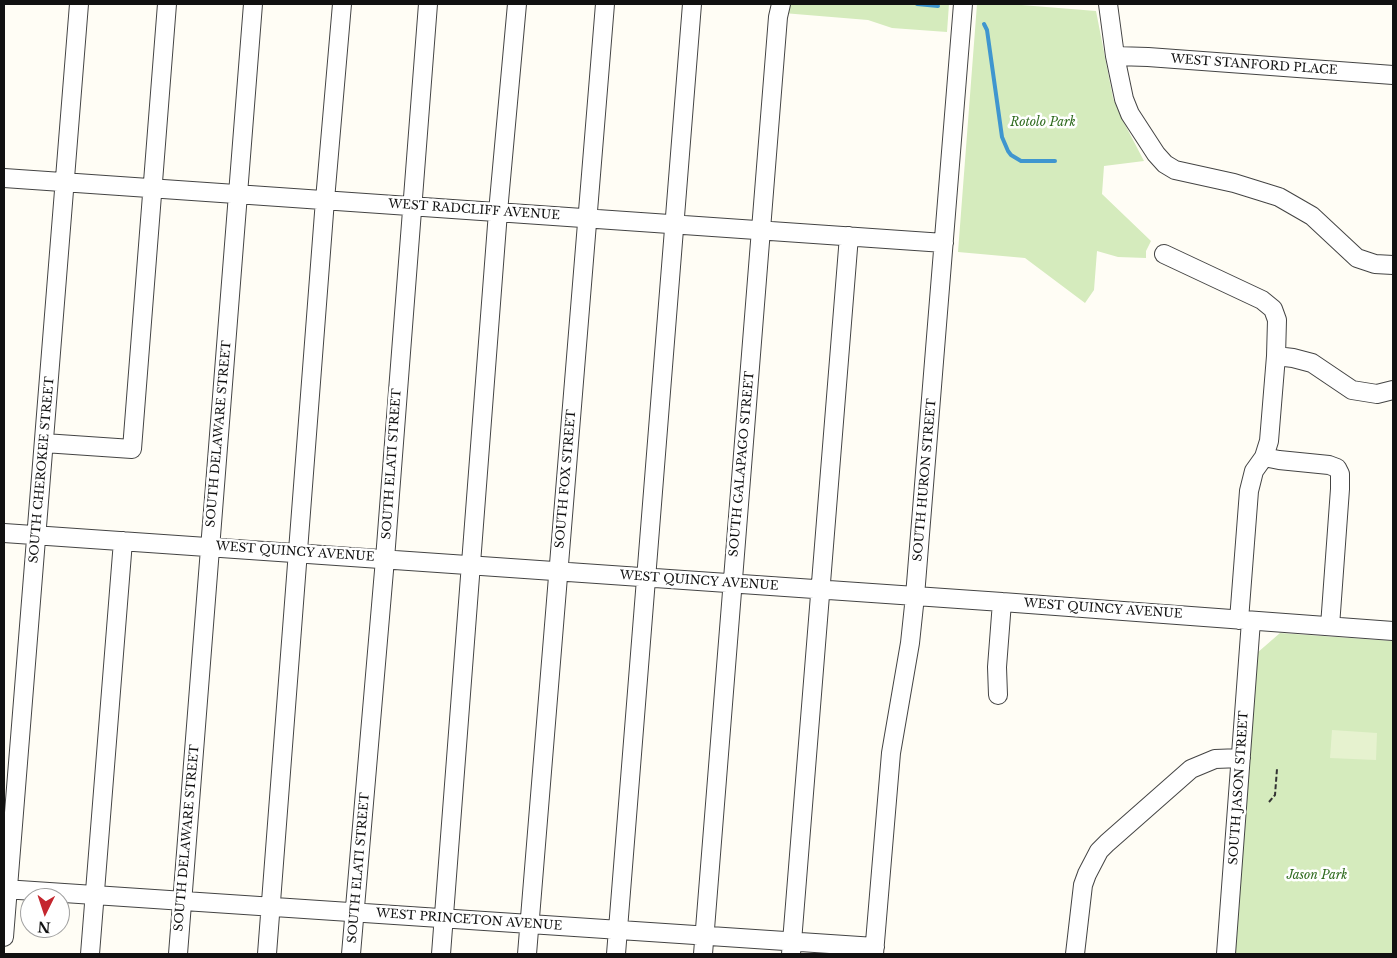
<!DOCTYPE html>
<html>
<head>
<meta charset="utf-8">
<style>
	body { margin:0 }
	#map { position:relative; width:1397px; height:958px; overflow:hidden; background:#fffdf5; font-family:"Libre Baskerville",serif }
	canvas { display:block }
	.frame { position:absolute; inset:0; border:5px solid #111; pointer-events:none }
	.north { position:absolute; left:20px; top:888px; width:50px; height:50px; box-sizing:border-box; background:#fff; border:1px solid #a0a0a0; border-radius:50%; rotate:184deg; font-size:14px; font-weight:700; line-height:20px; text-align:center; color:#111 }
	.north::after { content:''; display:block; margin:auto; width:18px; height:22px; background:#c4262e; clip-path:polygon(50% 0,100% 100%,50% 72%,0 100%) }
</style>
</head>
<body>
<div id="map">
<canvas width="1397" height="958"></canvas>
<div class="frame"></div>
<div class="north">N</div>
</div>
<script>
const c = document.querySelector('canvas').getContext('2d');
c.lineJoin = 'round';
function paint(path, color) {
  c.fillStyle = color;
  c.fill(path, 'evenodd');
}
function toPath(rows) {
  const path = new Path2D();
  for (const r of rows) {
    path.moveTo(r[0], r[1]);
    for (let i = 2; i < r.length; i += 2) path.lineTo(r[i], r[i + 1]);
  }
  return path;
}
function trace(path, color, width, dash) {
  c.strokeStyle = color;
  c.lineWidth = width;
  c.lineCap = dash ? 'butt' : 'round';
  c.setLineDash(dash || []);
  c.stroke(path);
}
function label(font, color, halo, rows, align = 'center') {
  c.font = font + ' "Libre Baskerville",serif';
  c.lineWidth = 5;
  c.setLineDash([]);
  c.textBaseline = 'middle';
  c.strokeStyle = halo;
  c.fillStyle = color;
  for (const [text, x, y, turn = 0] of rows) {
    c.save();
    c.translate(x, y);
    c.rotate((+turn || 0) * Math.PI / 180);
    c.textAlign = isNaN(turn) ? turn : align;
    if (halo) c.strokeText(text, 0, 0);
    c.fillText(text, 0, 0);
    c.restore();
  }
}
const green = toPath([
	[784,4,949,4,947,32,892,28,868,20,783,13],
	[977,4,1009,4,1096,11,1113,98,1120,115,1144,161,1104,166,1102,194,1151,241,1146,251,1146,258,1118,257,1097,251,1094,290,1085,303,1025,258,958,252],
	[1280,633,1393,641,1393,954,1234,954,1257,653]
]);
const pitch = toPath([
	[1332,730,1377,733,1376,760,1330,758]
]);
const stream = toPath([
	[917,4,938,6],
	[984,24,987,30,1002,137,1008,151,1011,155,1021,161,1055,161]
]);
const path = toPath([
	[1269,802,1275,795,1277,769]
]);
const minor = toPath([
	[1108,4,1115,56,1124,99,1130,114,1156,154,1165,164,1175,170,1234,183,1279,197,1312,216,1357,258,1375,264,1393,265],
	[1115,56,1148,57,1393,75],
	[4,178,944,243],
	[1164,254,1262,300,1273,309,1277,320,1276,356,1269,441,1264,457,1254,471,1249,491,1239,620],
	[1276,356,1293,358,1312,363,1352,390,1377,394,1393,390],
	[44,443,132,449,167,4],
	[1264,457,1279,460,1329,465,1337,468,1340,474,1340,489,1330,626],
	[4,533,1002,602,1393,631],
	[998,695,997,667,1002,602],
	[4,889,875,947],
	[4,937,79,4],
	[90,954,123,541],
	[178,954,253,4],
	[267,954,325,200,342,4],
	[351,954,385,559,428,4],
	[441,954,498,212,517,4],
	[527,954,605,4],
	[616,954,692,4],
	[703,954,778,17,781,4],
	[791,954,849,236],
	[874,954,891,753,910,643,915,596,963,4],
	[1075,954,1083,885,1087,874,1099,851,1107,843,1191,769,1215,759,1241,758],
	[1226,954,1251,621]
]);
const streetNames = [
	["WEST STANFORD PLACE",1254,65,4],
	["WEST RADCLIFF AVENUE",474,210,4],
	["SOUTH DELAWARE STREET",219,434,-85],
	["SOUTH ELATI STREET",392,464,-86],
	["SOUTH GALAPAGO STREET",742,464,-85],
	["SOUTH CHEROKEE STREET",42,470,-85],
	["SOUTH FOX STREET",566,479,-85],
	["SOUTH HURON STREET",925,480,-85],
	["WEST QUINCY AVENUE",295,552,4],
	["WEST QUINCY AVENUE",699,581,4],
	["WEST QUINCY AVENUE",1103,609,4],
	["SOUTH JASON STREET",1239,788,-86],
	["SOUTH DELAWARE STREET",187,838,-85],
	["SOUTH ELATI STREET",359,868,-85],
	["WEST PRINCETON AVENUE",469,920,4]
];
const parkNames = [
	["Rotolo Park",1043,123],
	["Jason Park",1317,876]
];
paint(green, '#d5ebbd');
paint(pitch, '#e6f2cf');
trace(stream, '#3f96cf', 4);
trace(minor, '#444', 20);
trace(path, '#333', 2, [5, 2.5]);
trace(minor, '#fff', 18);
label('12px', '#111', '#fff', streetNames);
label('italic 12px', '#2f6b1f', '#fff', parkNames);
</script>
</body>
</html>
